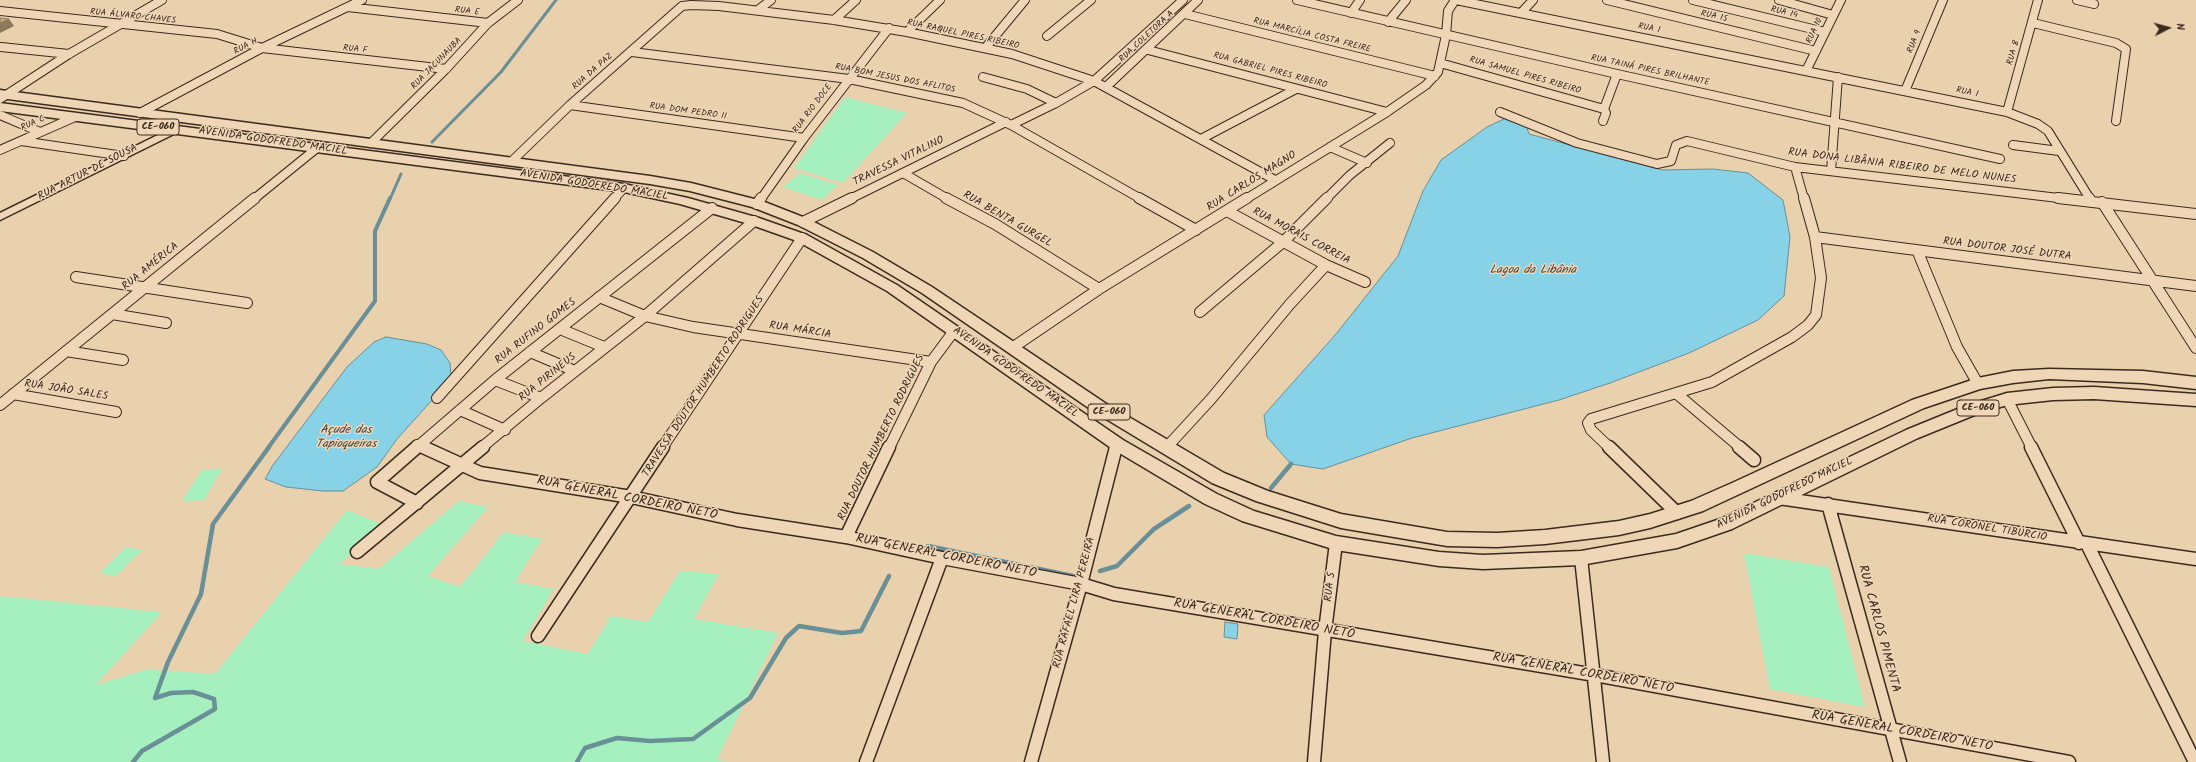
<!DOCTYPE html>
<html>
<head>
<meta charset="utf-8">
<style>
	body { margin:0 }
	#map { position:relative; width:2196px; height:762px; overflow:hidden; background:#ead1ae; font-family:Kalam,sans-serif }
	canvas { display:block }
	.north { position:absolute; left:2148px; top:8px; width:40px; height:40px; -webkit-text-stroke:3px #efd6b7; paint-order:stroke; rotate:84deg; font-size:11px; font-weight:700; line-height:16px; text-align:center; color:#3b2a1e }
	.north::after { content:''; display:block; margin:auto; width:14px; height:18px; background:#3b2a1e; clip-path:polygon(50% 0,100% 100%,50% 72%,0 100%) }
</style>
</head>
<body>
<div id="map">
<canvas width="2196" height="762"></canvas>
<div class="north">N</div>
</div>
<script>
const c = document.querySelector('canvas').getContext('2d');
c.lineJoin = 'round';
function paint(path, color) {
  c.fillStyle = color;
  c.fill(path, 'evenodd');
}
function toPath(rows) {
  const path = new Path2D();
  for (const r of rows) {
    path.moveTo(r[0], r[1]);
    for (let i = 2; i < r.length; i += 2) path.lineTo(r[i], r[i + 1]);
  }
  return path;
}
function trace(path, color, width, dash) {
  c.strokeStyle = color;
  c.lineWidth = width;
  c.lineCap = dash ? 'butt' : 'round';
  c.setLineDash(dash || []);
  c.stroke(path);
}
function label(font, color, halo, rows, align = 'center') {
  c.font = font + ' Kalam,sans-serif';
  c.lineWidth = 3;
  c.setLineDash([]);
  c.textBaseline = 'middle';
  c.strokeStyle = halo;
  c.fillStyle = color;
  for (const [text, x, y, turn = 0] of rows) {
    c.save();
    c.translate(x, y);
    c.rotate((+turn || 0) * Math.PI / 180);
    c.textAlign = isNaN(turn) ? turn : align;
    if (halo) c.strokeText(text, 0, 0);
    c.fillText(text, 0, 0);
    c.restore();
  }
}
const green = toPath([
	[845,97,907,113,843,183,794,168],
	[800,173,838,185,822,200,783,187],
	[223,468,204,500,182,501,202,470],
	[459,501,488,507,428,576,460,587,504,532,542,539,515,582,554,589,523,641,588,654,611,616,648,622,680,571,719,574,694,619,778,633,717,760,727,762,0,762,0,596,162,612,96,685,148,669,215,674,347,510,383,525,340,564,379,569],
	[126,547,142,550,116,576,100,573],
	[1744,553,1829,567,1865,707,1770,689]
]);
const water = toPath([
	[1508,117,1526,125,1529,134,1662,170,1713,169,1748,173,1783,200,1790,237,1784,296,1758,320,1689,353,1610,383,1559,400,1412,438,1323,469,1291,464,1267,437,1264,415,1336,334,1398,256,1423,191,1441,160,1487,127,1508,117],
	[386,337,427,344,441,350,450,363,451,375,443,388,397,439,377,467,343,491,323,491,286,487,265,479,273,465,347,367,374,342,386,337],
	[1225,622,1238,624,1237,639,1224,637,1225,622]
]);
const streamFar2 = toPath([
	[432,142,501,72,556,0],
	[390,199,401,174]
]);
const streamFar1 = toPath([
	[268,448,375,301,375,231,390,198]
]);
const stream = toPath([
	[1271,488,1291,464],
	[928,546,1073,576],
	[1100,571,1117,566,1154,529,1189,506],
	[133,762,142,751,215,709,214,699,193,692,171,693,155,698,168,662,201,594,213,524,269,447],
	[577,762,585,748,617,738,650,741,693,739,750,698,786,638,799,626,842,633,861,631,889,576]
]);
const minorFar2 = toPath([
	[1297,0,1617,74,2000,159],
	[1456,0,2007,112,2038,124,2048,131,2090,199],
	[1607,0,1816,51],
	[1693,0,1825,32],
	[1779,0,1833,15],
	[2077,0,2094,4],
	[348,7,488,23],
	[758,10,771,0],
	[0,11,217,34,262,48,446,69],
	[1351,13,1360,0],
	[1521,13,1533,0],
	[1185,14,1435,76],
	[834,20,856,0],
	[1388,22,1406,0],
	[2033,23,2116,43,2126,49,2116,121],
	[907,32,940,0],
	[1047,36,1091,0],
	[1,47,69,54],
	[986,47,1025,0],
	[1148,50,1387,112],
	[632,52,849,79,963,103,1011,125,1141,199],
	[1440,63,1604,109],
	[1806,71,1841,0],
	[983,77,1027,89,1056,103],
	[1106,87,1198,0],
	[1905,91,1943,0],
	[0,99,69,54,162,0],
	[570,105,804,138],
	[1500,112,1577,143,1657,164,1671,161,1676,145,1687,141,1795,167,2067,199],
	[2007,112,2038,0],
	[140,113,262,48,362,0],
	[0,115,40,132],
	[1603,121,1606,113,1604,109,1617,74],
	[1011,125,1056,103,1094,81,1183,0],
	[1201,139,1296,89],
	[21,141,124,156],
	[371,143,446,69,488,23,518,0],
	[2013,145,2059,151],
	[1330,147,1367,163],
	[0,150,75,117],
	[512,161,570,105,682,6,691,5,719,6,834,20,907,32,1012,54,1094,81,1275,180],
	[1795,167,1804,199],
	[1831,171,1838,77],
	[903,173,948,199],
	[254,199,317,148],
	[614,199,624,188],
	[761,199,804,138,889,28],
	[850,199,1006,122],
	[1246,199,1387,112,1426,85,1438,72,1446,35,1448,11,1455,0],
	[1326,199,1350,175,1390,143]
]);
const minorFar1 = toPath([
	[946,198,995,224,1099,289],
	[1139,198,1196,230],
	[2058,198,2196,214],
	[2089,198,2091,201],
	[2102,202,2196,348],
	[757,204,761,198],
	[1227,211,1326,265,1365,282],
	[803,222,852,198],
	[1815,237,2196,286],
	[1917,250,1957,347,1978,384],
	[76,277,247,303],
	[599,297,645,316,693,327,931,362],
	[1200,312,1283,242,1327,198],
	[112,314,166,323],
	[560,329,604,347],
	[1012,348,1099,289,1247,198],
	[66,351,123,360],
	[530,352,575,371],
	[495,380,541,398],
	[13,394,116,412],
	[1677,394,1741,448],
	[437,398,615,198],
	[2007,399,2032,448],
	[0,405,255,198],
	[460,410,505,430],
	[417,445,425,448],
	[416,448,495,380,712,208],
	[481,448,541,398,645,316,754,221],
	[662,448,802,238],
	[889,448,931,362,954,331],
	[1116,448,1117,444],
	[1166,448,1211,399,1290,304,1326,265],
	[1610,448,1591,430,1588,423,1591,419,1712,382,1792,337,1808,325,1816,315,1821,278,1815,237,1804,198]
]);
const minor = toPath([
	[417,447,377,482,417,503],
	[423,447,480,473,631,497,737,520,846,537,942,558,1081,584,1114,594,1595,675,2069,762],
	[1609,447,1677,513],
	[1739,447,1754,460],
	[2031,447,2079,543],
	[1779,498,2196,559],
	[1828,504,1900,762],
	[846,537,889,447],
	[2087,544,2195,762],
	[357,552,483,447],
	[1581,558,1603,762],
	[538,636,663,447],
	[866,762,942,558],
	[1031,762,1081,584,1116,447],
	[1314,762,1325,631,1336,543]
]);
const tertiary = toPath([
	[176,126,181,129,180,131,0,220,0,213,176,126]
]);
const primary = toPath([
	[0,90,650,176,691,183,762,201,808,219,873,252,932,287,1105,403,1224,473,1268,491,1341,514,1447,532,1497,533,1545,530,1619,521,1650,514,1691,501,1732,483,1912,400,1978,378,2013,371,2049,369,2143,371,2196,377,2196,389,2143,383,2049,379,2013,383,1980,389,1924,408,1703,511,1650,528,1619,535,1545,544,1497,547,1447,546,1341,528,1256,501,1212,483,1093,411,922,293,863,258,798,225,752,207,690,191,650,184,0,98,0,90],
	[0,103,624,184,688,198,759,218,807,235,897,285,1123,440,1217,494,1254,511,1336,536,1439,552,1483,555,1581,551,1676,534,1720,519,1906,430,1965,406,2007,393,2053,388,2094,387,2196,394,2196,406,2094,399,2053,400,2007,405,1977,414,1918,438,1732,529,1677,548,1581,565,1483,569,1439,566,1336,550,1242,521,1205,504,1111,448,887,291,797,241,749,224,680,204,624,192,0,111,0,103]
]);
const shadedWall = toPath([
	[9,19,14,26,0,33,0,23]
]);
const building = toPath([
	[0,18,9,19,0,23,0,18]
]);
const farStreetnames = [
	["RUA E",467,12,7],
	["RUA 14",1784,13,14],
	["RUA ÁLVARO CHAVES",133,17,6],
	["RUA 15",1714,17,13],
	["RUA 1",1649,29,11],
	["RUA 10",1815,31,-65],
	["RUA RAQUEL PIRES RIBEIRO",963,35,12],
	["RUA MARCÍLIA COSTA FREIRE",1312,36,14],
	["RUA COLETORA A",1147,37,-43],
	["RUA 9",1915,42,-68],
	["RUA H",246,47,-27],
	["RUA F",355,50,6],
	["RUA 8",2014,53,-73],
	["RUA JACUNAUBA",437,64,-46],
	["RUA GABRIEL PIRES RIBEIRO",1270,71,15],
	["RUA TAINÁ PIRES BRILHANTE",1650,71,12],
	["RUA DA PAZ",593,72,-41],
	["RUA SAMUEL PIRES RIBEIRO",1525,76,16],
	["RUA BOM JESUS DOS AFLITOS",895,79,11],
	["RUA 1",1967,93,12],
	["RUA RIO DOCE",813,109,-53],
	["RUA DOM PEDRO II",688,112,8],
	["RUA C",33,124,-24]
];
const shields = [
	[158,127,42],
	[1978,408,42],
	[1109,412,42]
];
const shieldNames = [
	["CE-060",158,127],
	["CE-060",1978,408],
	["CE-060",1109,412]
];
const streetNames = [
	["AVENIDA GODOFREDO MACIEL",273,142,8],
	["TRAVESSA VITALINO",899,162,-26],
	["RUA DONA LIBÂNIA RIBEIRO DE MELO NUNES",1902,167,7],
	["RUA ARTUR DE SOUSA",88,173,-27],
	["RUA CARLOS MAGNO",1252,182,-32],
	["AVENIDA GODOFREDO MACIEL",594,186,9],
	["RUA BENTA GURGEL",1007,220,30],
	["RUA MORAIS CORREIA",1301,237,28],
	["RUA DOUTOR JOSÉ DUTRA",2007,250,7],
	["RUA AMÉRICA",151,267,-39],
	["RUA MÁRCIA",800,331,9],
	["RUA RUFINO GOMES",536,332,-38],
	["AVENIDA GODOFREDO MACIEL",1015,373,35],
	["RUA PIRINEUS",548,378,-39],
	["TRAVESSA DOUTOR HUMBERTO RODRIGUES",704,387,-57],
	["RUA JOÃO SALES",66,391,9],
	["RUA DOUTOR HUMBERTO RODRIGUES",882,438,-64],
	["AVENIDA GODOFREDO MACIEL",1785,494,-26],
	["RUA CORONEL TIBÚRCIO",1987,529,9],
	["RUA 5",1331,587,-83],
	["RUA RAFAEL LIRA PEREIRA",1075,603,-75]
];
const waterNames = [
	["Lagoa da Libânia",1533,271],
	["Açude das",346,431],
	["Tapioqueiras",346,445]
];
const nearStreetnames = [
	["RUA GENERAL CORDEIRO NETO",627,499,11],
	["RUA GENERAL CORDEIRO NETO",946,557,11],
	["RUA GENERAL CORDEIRO NETO",1264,620,10],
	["RUA CARLOS PIMENTA",1878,629,75],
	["RUA GENERAL CORDEIRO NETO",1583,674,10],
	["RUA GENERAL CORDEIRO NETO",1902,732,10]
];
paint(green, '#a6efbe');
paint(water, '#88d2e8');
trace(water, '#698f97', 1);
trace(streamFar2, '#698f97', 3);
trace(streamFar1, '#698f97', 4);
trace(stream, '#698f97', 4.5);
trace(minorFar2, '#3b2a1e', 10);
trace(minorFar1, '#3b2a1e', 12);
trace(minor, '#3b2a1e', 15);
trace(tertiary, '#3b2a1e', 3);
trace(primary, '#3b2a1e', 3);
trace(minorFar2, '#efd6b7', 8);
trace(minorFar1, '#efd6b7', 10);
trace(minor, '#efd6b7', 12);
paint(tertiary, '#efd6b7');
paint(primary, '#efd6b7');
paint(shadedWall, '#8b795a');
paint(building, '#c6ad80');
trace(building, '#8b795a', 1);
label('9px', '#3b2a1e', '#efd6b7', farStreetnames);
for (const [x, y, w] of shields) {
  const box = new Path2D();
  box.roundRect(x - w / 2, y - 8, w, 16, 3);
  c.fillStyle = '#efd6b7';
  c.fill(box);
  trace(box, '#3b2a1e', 1);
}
label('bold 10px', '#3b2a1e', null, shieldNames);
label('11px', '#3b2a1e', '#efd6b7', streetNames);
label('italic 12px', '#47433c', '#efd6b7', waterNames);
label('13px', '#3b2a1e', '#efd6b7', nearStreetnames);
</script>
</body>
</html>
